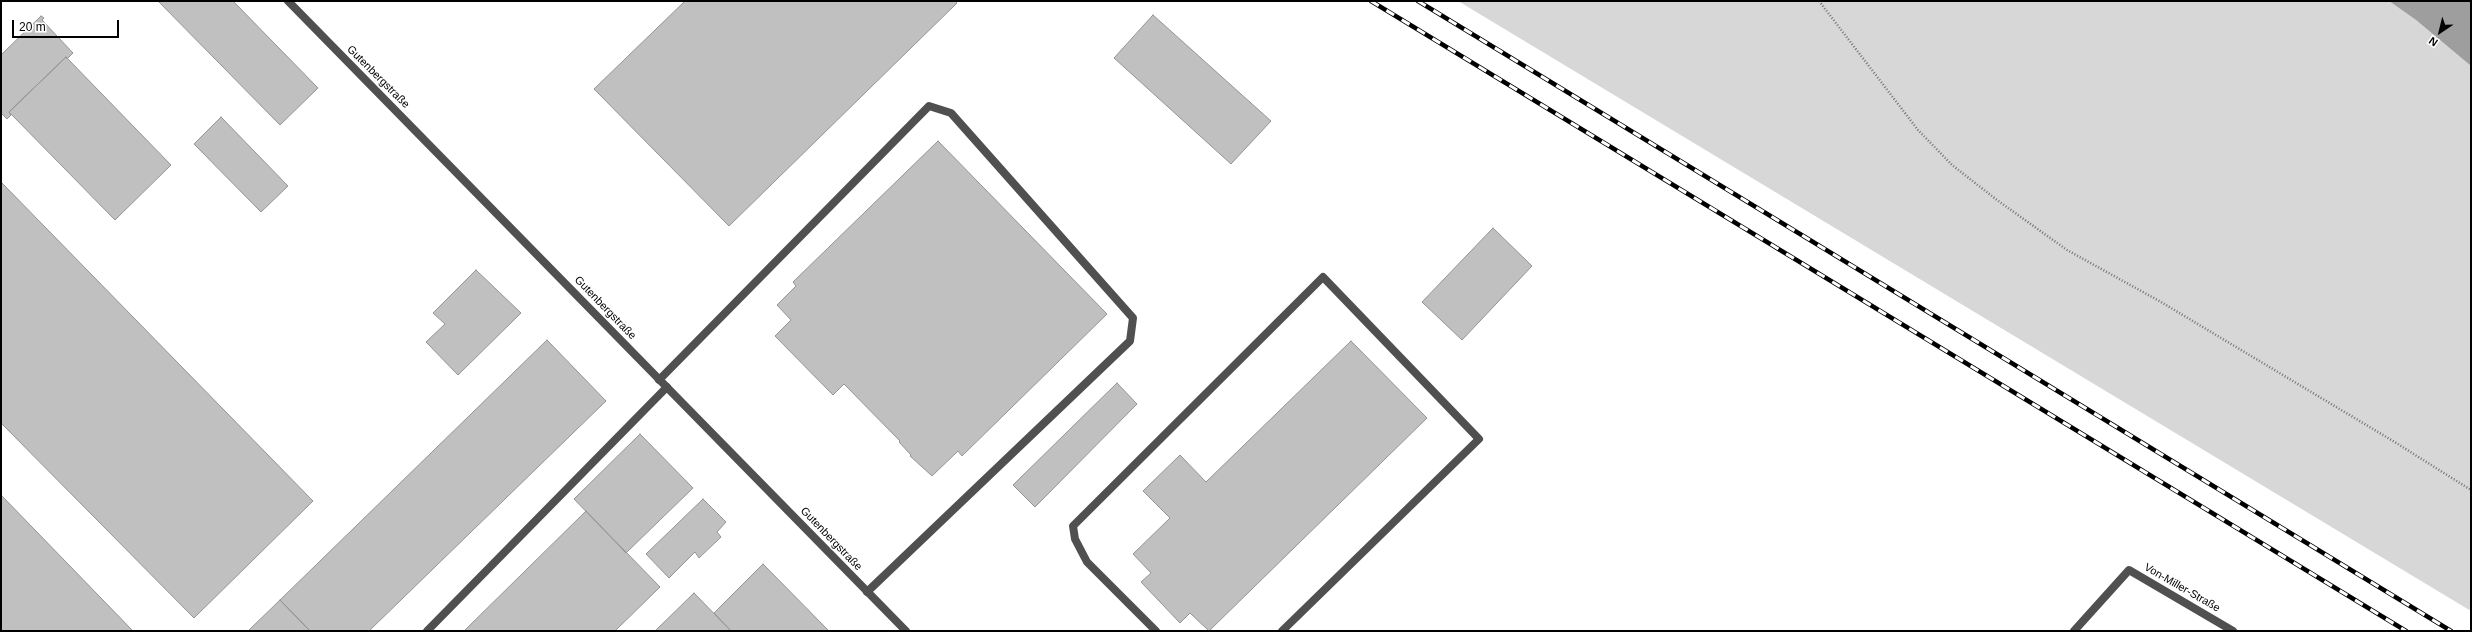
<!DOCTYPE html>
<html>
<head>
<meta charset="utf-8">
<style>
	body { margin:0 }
	#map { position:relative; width:2472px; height:632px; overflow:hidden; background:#fff; font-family:Arial,sans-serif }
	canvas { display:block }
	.frame { position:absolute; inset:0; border:2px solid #000; pointer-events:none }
	.north { position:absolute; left:2420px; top:12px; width:40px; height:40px; -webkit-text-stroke:3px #fff; paint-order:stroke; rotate:215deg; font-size:11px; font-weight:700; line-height:16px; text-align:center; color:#000 }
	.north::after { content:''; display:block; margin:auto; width:14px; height:18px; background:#000; clip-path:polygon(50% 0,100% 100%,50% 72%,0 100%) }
	.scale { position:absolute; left:12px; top:20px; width:107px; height:18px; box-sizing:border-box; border:2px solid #000; border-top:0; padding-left:5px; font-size:12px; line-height:14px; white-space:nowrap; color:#000; -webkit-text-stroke:3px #fff; paint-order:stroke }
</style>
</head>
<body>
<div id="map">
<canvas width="2472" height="632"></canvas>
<div class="frame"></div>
<div class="north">N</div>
<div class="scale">20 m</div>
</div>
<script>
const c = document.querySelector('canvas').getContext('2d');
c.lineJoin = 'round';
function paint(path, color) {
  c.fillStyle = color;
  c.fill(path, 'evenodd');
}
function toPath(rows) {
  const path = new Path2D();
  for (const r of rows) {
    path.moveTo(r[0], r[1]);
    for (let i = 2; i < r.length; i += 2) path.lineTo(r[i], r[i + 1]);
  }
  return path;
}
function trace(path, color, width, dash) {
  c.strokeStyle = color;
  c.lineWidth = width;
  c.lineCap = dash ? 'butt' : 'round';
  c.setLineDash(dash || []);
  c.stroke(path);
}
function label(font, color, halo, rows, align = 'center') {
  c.font = font + ' Arial,sans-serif';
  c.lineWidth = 3;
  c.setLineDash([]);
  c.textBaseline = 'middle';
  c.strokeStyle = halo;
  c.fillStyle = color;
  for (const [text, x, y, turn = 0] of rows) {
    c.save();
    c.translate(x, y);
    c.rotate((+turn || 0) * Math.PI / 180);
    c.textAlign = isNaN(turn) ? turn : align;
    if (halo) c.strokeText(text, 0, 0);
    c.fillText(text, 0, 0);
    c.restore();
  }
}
const green = toPath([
	[1458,1,2389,1,2416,20,2471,66,2471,611]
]);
const water = toPath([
	[2389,1,2471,1,2471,66,2416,20]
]);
const building = toPath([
	[158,1,233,1,318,88,280,125,158,1],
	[685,1,955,1,957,3,729,226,594,89,685,1],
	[1153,15,1271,121,1231,164,1114,58,1153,15],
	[41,16,44,18,42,20,73,53,67,59,66,57,9,112,11,115,7,119,1,113,1,55,41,16],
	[66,57,171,165,115,220,9,112,66,57],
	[221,117,288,186,261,212,194,144,221,117],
	[938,141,1107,314,962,456,958,451,932,476,910,456,911,455,899,442,900,441,844,384,833,395,775,336,791,320,777,305,796,286,793,282,938,141],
	[1,182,313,501,194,618,1,423,1,182],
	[1493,228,1532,266,1462,340,1422,302,1493,228],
	[476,270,521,313,458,375,426,342,445,324,433,313,476,270],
	[547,340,606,401,369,631,310,631,280,600,547,340],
	[1351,341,1427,418,1209,631,1190,613,1180,623,1141,582,1151,573,1133,554,1170,518,1143,491,1180,455,1206,482,1351,341],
	[1117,383,1137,404,1035,507,1013,485,1117,383],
	[640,434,693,488,626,553,574,499,640,434],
	[1,495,133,631,1,631,1,495],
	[703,499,726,522,717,532,721,537,699,558,695,552,669,578,646,554,703,499],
	[586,511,660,587,615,631,464,631,586,511],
	[763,564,829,631,731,631,714,613,763,564],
	[694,593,731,631,655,631,694,593],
	[280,600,310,631,248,631,280,600]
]);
const path = toPath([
	[1819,1,1918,130,1952,165,1997,200,2067,250,2161,302,2393,441,2471,490]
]);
const lane = toPath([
	[659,380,929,106,951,113,1133,318,1130,341,867,592],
	[427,631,667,387],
	[1156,631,1087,562,1075,539,1073,526,1323,277,1479,439,1282,631]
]);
const street = toPath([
	[288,1,906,631],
	[2074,631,2129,570,2233,631]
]);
const rail = toPath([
	[1371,1,2406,631],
	[1418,1,2451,631]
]);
const streetNames = [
	["Gutenbergstraße",378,77,45],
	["Gutenbergstraße",605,308,46],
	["Gutenbergstraße",831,539,46],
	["Von-Miller-Straße",2182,588,30]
];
paint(green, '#d7d7d7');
paint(water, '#9e9e9e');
paint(building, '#c0c0c0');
trace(building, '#949494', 1);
trace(path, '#727272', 2.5, [1, 2]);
trace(lane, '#505050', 8);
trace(street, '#505050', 8);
trace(rail, '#000', 4.5);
trace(rail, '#fff', 3, [9]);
label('11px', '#000', '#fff', streetNames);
</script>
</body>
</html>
